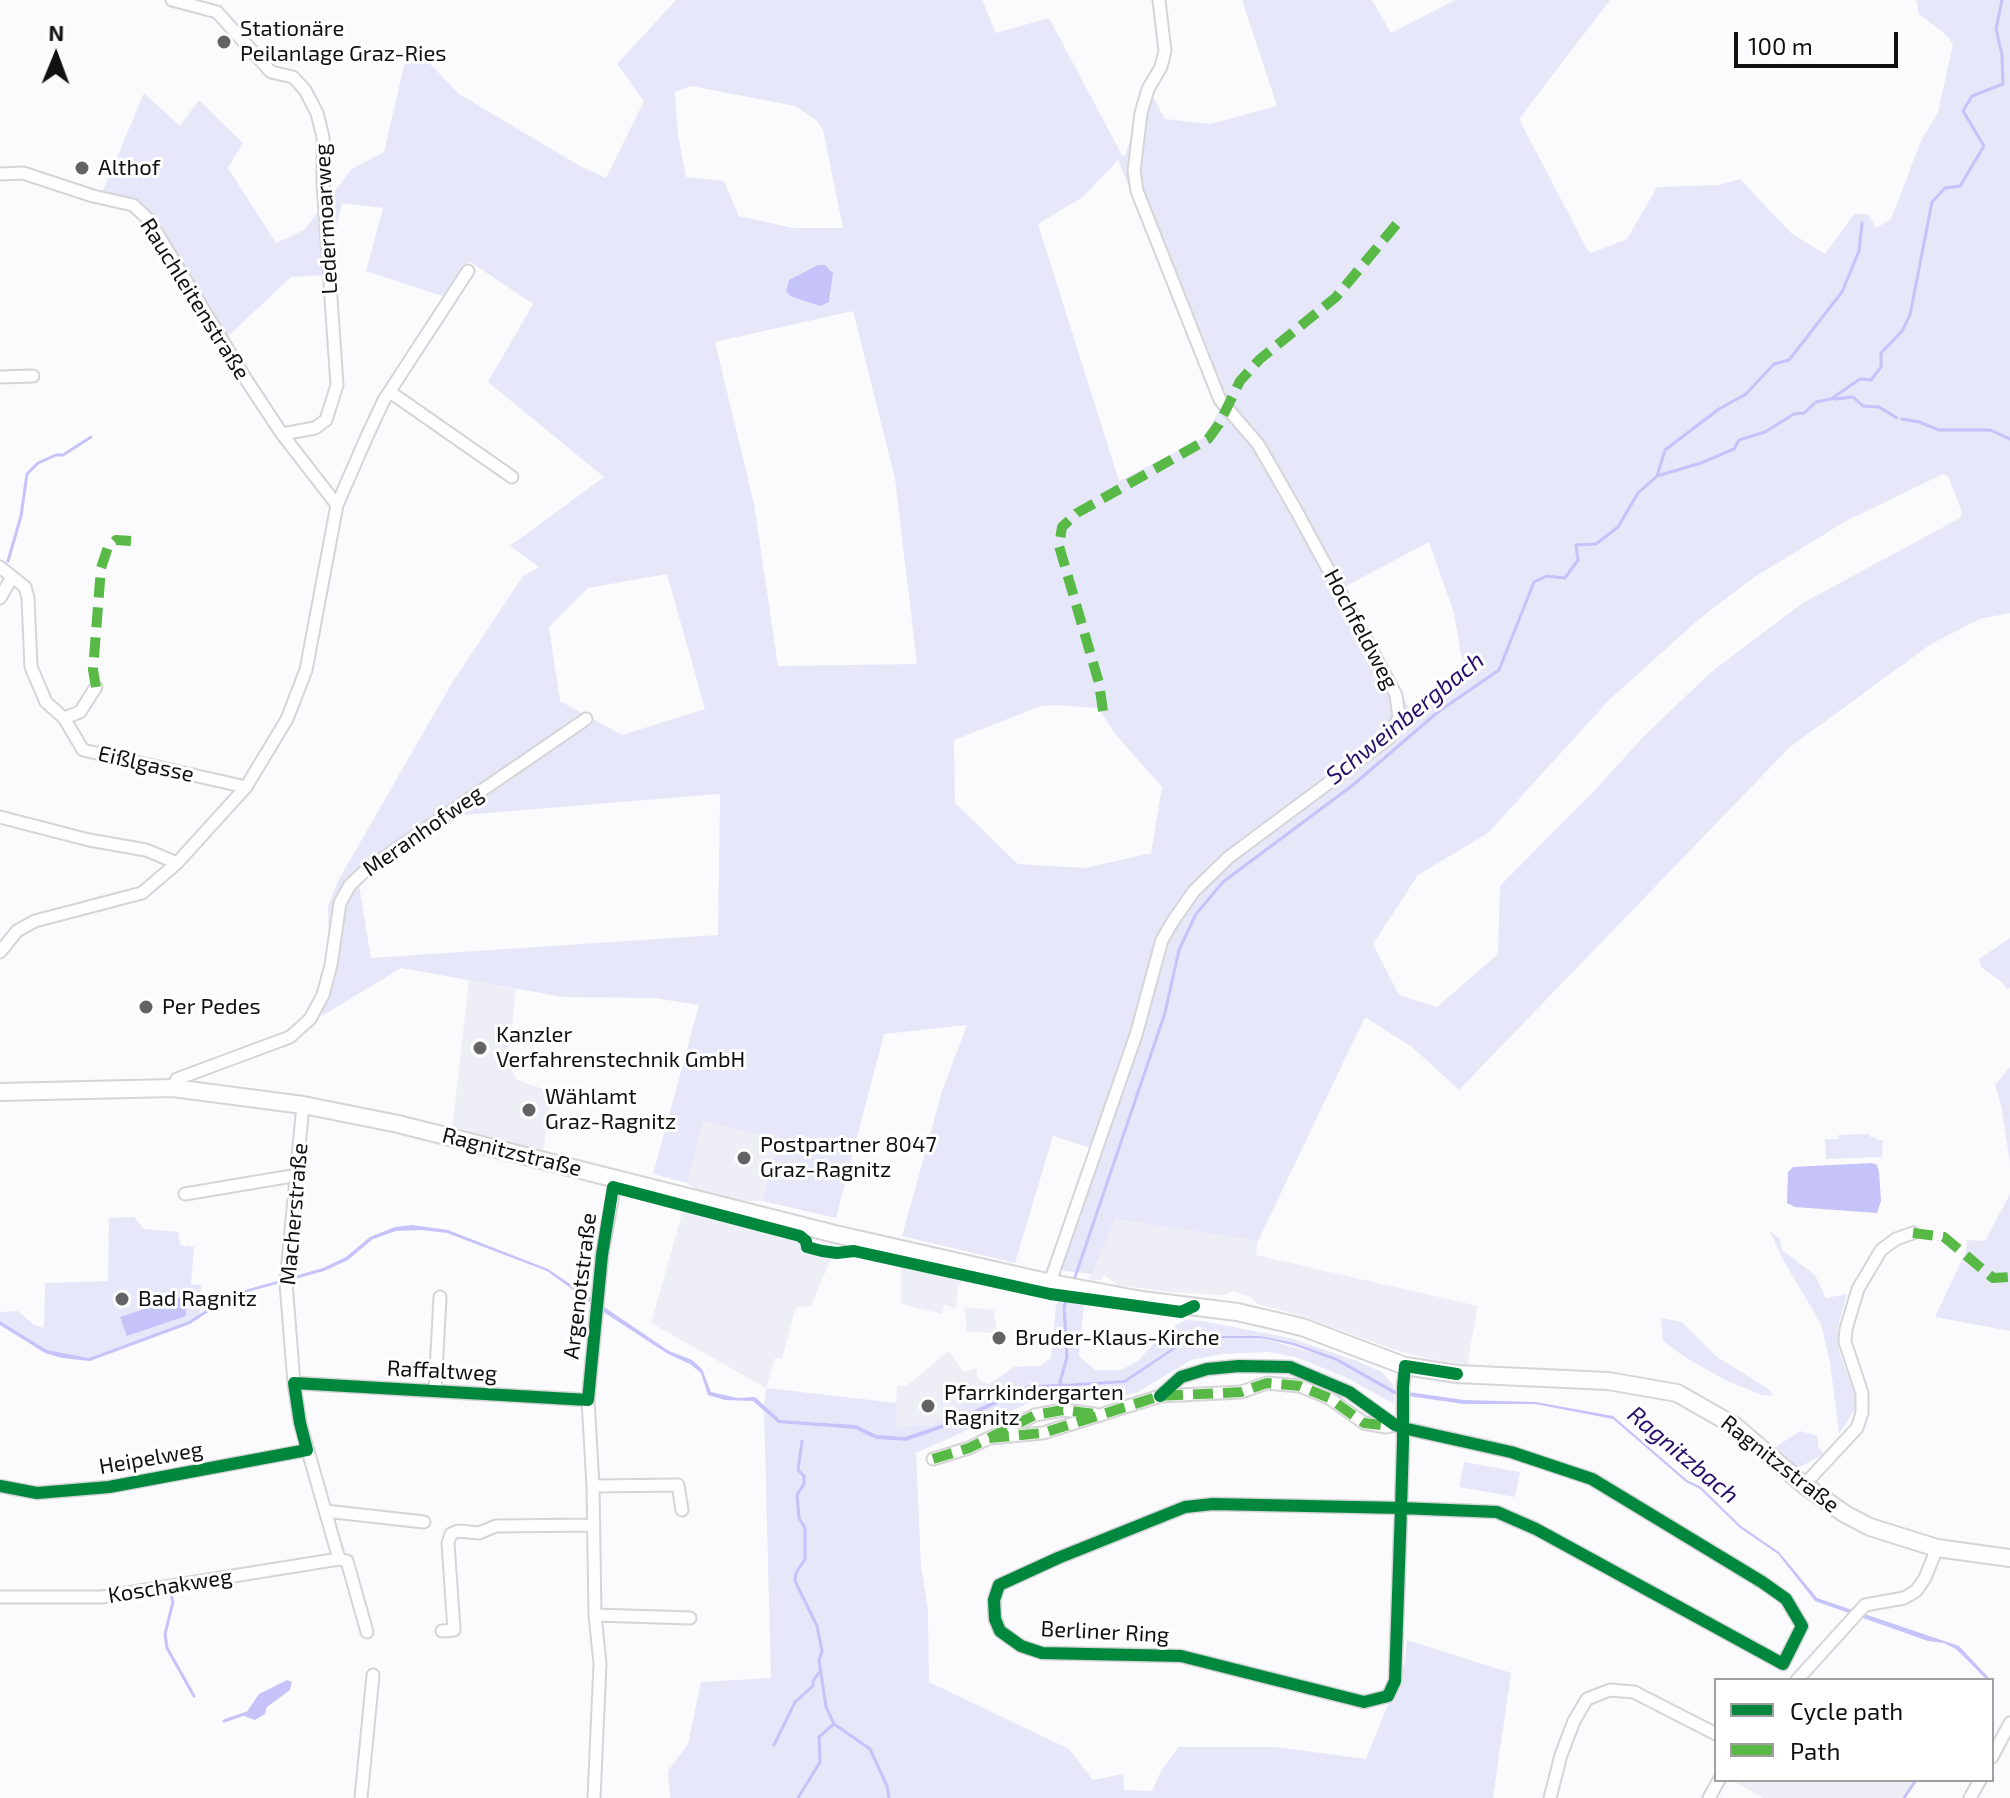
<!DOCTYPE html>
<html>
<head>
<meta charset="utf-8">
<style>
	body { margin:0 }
	#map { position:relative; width:2010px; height:1798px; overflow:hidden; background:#fbfbfe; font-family:"Exo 2",sans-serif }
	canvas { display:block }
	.legend { position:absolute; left:1714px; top:1678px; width:280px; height:104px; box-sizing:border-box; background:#fff; border:2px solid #a0a0a1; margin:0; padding:10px 14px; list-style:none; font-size:24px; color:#111113 }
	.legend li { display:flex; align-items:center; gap:16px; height:40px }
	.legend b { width:40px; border:2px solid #a0a0a1 }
	.north { position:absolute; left:16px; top:16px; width:80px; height:80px; -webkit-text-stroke:6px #fff; paint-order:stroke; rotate:1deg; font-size:22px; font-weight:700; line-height:32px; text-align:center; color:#111113 }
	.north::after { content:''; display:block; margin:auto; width:28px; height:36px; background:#111113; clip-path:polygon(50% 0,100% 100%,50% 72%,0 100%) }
	.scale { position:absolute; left:1734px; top:32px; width:164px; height:36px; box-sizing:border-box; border:4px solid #111113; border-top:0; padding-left:10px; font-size:24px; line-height:28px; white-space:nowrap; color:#111113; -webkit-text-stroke:6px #fff; paint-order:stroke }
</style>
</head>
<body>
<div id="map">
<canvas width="2010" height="1798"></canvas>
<ul class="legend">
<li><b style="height:10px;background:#00873e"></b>Cycle path</li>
<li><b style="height:10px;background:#58b947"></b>Path</li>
</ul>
<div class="north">N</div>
<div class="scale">100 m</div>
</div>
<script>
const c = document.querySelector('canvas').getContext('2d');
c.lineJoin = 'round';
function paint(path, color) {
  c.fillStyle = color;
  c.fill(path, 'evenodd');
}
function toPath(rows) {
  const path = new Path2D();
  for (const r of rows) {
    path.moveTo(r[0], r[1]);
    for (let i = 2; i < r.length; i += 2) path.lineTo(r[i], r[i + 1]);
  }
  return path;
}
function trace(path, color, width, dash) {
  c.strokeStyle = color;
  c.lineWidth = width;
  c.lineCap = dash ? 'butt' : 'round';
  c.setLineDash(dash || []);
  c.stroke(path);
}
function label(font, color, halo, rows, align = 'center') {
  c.font = font + ' "Exo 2",sans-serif';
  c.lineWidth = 6;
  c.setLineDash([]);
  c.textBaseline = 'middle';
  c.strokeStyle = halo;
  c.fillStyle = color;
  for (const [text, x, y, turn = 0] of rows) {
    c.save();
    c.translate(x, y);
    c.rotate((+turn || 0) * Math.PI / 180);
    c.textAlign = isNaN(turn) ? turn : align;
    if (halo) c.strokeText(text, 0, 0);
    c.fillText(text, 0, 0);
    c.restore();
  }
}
const built = toPath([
	[469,980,516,989,508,1064,517,1080,552,1092,543,1152,452,1130],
	[703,1121,779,1139,763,1201,741,1201,697,1190,687,1183],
	[689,1206,800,1236,806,1241,807,1247,837,1253,832,1257,811,1306,796,1307,782,1359,775,1358,766,1388,651,1323,683,1210],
	[1114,1219,1258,1241,1256,1255,1478,1306,1467,1365,1425,1358,1395,1350,1299,1315,1257,1304,1251,1297,1233,1291,1224,1295,1170,1292,1118,1285,1104,1275,1102,1280,1090,1280,1089,1276,1092,1274],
	[896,1259,920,1264,932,1272,966,1278,958,1286,956,1308,944,1305,942,1314,901,1304,901,1262],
	[964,1307,994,1310,997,1330,993,1333,967,1332],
	[949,1351,963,1372,977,1368,977,1378,991,1386,931,1425,895,1427,897,1386,906,1386],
	[1732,1780,1916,1780,1904,1798,1763,1798]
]);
const green = toPath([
	[676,0,982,0,996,33,1049,18,1122,155,1125,156,1146,84,1165,119,1210,124,1277,106,1242,0,1372,0,1391,33,1455,0,1610,0,1519,119,1587,249,1591,253,1627,239,1657,187,1718,185,1740,179,1791,233,1825,254,1854,214,1868,214,1876,228,1891,219,1921,141,1938,112,1953,44,1946,35,1919,14,1916,0,2010,0,2010,613,1980,619,1931,644,1790,747,1459,1090,1412,1047,1365,1017,1258,1241,1115,1219,1092,1274,1065,1271,1056,1265,1094,1149,1053,1136,1015,1263,902,1236,942,1091,967,1025,884,1034,836,1218,763,1201,778,1139,703,1121,687,1183,653,1174,699,1005,654,998,563,997,401,968,322,1016,329,951,328,906,339,879,452,683,523,576,539,567,510,546,604,477,488,382,533,304,469,261,445,297,366,271,383,208,342,203,325,275,291,277,224,340,152,216,102,193,144,93,180,126,199,100,243,143,228,168,276,243,304,230,352,169,384,152,407,53,413,46,459,94,580,166,606,178,644,101,617,64],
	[691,86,795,106,816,120,823,130,843,228,793,228,739,216,724,181,686,177,678,134,675,92],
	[1118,160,1219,411,1205,437,1119,481,1038,224,1083,197],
	[831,269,831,297,788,293,786,286],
	[853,311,895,479,917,664,778,666,754,504,715,342],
	[1943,474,1948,476,1962,512,1960,518,1801,604,1710,673,1644,736,1595,790,1500,886,1498,954,1437,1007,1399,995,1373,944,1418,875,1488,833,1609,700,1698,620,1753,578,1846,521],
	[1429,542,1454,613,1461,655,1469,673,1418,712,1411,712,1346,586],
	[667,574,705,709,622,735,560,701,549,627,588,588],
	[1055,705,1098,708,1116,735,1162,787,1151,853,1085,868,1018,864,955,803,954,740,1041,706],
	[720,794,718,935,371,958,359,885,463,815],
	[2010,938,2010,988,2007,989,2003,983,1982,968,1979,959],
	[2010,1067,2010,1162,2001,1105,1995,1085],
	[1869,1134,1870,1137,1875,1137,1876,1140,1883,1140,1882,1157,1826,1159,1825,1139,1839,1139,1838,1135],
	[2010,1194,2010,1331,1935,1317,1966,1251,1967,1240,1985,1241],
	[134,1217,144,1229,178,1232,180,1244,186,1247,187,1245,194,1247,191,1284,201,1285,200,1314,189,1321,89,1358,47,1350,0,1321,0,1312,18,1311,34,1325,44,1328,45,1283,108,1281,109,1218],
	[1769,1230,1780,1239,1782,1250,1815,1275,1826,1298,1847,1294,1838,1327,1839,1352,1854,1391,1856,1408,1839,1434,1830,1362,1821,1324,1782,1258],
	[1060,1300,1084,1304,1079,1356,1095,1370,1121,1370,1138,1361,1164,1332,1186,1320,1202,1321,1290,1338,1357,1361,1382,1372,1394,1386,1394,1390,1337,1358,1260,1336,1207,1336,1183,1341,1124,1380,1063,1384,1060,1381,1058,1384,1028,1385,949,1422,906,1437,877,1435,856,1425,780,1420,764,1408,766,1388,897,1403,896,1427,932,1425,1014,1367,1040,1366,1051,1358,1056,1305],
	[1661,1318,1682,1322,1717,1357,1770,1390,1773,1396,1762,1395,1727,1381,1686,1358,1663,1341],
	[1208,1338,1261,1338,1320,1355,1336,1361,1394,1394,1394,1404,1347,1378,1296,1357,1268,1352,1222,1354,1191,1360,1138,1392,1119,1397,1054,1399,1031,1402,916,1453,921,1566,928,1610,929,1682,1069,1749,1093,1780,1123,1774,1124,1790,1152,1791,1162,1769,1179,1747,1276,1747,1366,1759,1405,1662,1407,1640,1511,1673,1493,1798,670,1798,668,1771,688,1744,701,1682,771,1678,764,1412,778,1423,855,1429,876,1439,906,1441,949,1426,1030,1389,1125,1383,1184,1343],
	[1800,1431,1818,1436,1818,1446,1824,1454,1800,1467,1794,1467,1776,1450,1777,1446],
	[1464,1462,1520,1472,1515,1497,1459,1487]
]);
const water = toPath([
	[818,265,825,265,833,273,829,302,820,306,790,296,786,290,789,280],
	[1872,1163,1877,1165,1879,1172,1881,1201,1877,1213,1795,1207,1787,1203,1788,1172,1793,1167],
	[412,1225,448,1230,548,1269,669,1351,692,1360,702,1369,711,1392,737,1398,755,1397,780,1420,856,1425,877,1435,905,1437,949,1422,1028,1385,1058,1384,1060,1380,1063,1384,1124,1380,1183,1341,1207,1336,1260,1336,1294,1343,1337,1358,1394,1390,1464,1400,1536,1402,1613,1416,1687,1480,1701,1487,1741,1526,1779,1552,1817,1598,1959,1646,1991,1680,1987,1680,1956,1649,1944,1643,1928,1641,1815,1601,1778,1554,1740,1528,1700,1489,1686,1482,1613,1419,1535,1404,1464,1404,1394,1394,1336,1361,1293,1345,1261,1338,1208,1338,1184,1343,1125,1383,1030,1389,949,1426,906,1441,876,1439,855,1429,778,1423,753,1401,725,1400,708,1395,701,1373,690,1364,668,1354,605,1313,547,1271,447,1233,422,1230,396,1231,373,1239,348,1260,324,1271,233,1296,190,1324,90,1361,62,1358,45,1353,0,1325,0,1321,47,1350,89,1358,189,1321,231,1294,323,1268,346,1257,370,1237,395,1227],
	[187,1295,186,1316,127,1336,120,1317],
	[287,1680,292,1682,290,1690,267,1707,265,1714,255,1720,244,1716,259,1694]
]);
const stream = toPath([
	[1835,399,1853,397,1863,406,1879,407,1897,418],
	[1902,419,1919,422,1939,430,1990,430,2010,439],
	[1657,476,1665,450,1719,409,1746,394,1774,364,1789,360,1842,292,1859,251,1862,223],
	[8,561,21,516,27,474,38,463,56,455,63,455,91,437],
	[1074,1280,1165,1013,1179,950,1196,914,1223,882,1353,785,1438,712,1499,670,1534,582,1547,576,1565,578,1578,560,1576,545,1596,544,1618,527,1638,493,1657,476,1701,463,1734,449,1739,440,1765,432,1794,414,1804,413,1816,402,1831,399,1860,379,1871,380,1881,367,1881,353,1902,331,1910,315,1932,202,1945,188,1960,186,1984,146,1963,111,1972,96,2003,84,2002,55,1996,29,2002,0],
	[1060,1382,1067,1357,1064,1307,1070,1291],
	[802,1441,798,1470,804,1476,804,1484,797,1495,799,1518,805,1528,805,1559,796,1573,795,1581,817,1626,822,1651,819,1660,826,1707,834,1724,870,1749,887,1786,889,1798],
	[170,1591,173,1602,165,1634,167,1648,194,1696],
	[224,1721,247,1713],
	[774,1745,795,1702,813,1686,813,1681,821,1670],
	[798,1798,820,1762,819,1737,834,1724],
	[1904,1798,1916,1780]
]);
const street = toPath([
	[172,0,217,12,271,72,293,77,305,90,317,113,323,137,323,183,337,385,326,420,315,428,282,434],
	[0,174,23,173,93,196,133,205,149,220,247,381,282,434,337,505],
	[0,377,33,376],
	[390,392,512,477],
	[0,567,25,587,28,598,31,667,46,702,64,718,83,750,246,787],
	[0,598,12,577],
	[64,718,80,712,96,687],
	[0,817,89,840,146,850,177,863],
	[0,952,17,931,35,921,142,893,177,863,246,787,287,719,306,670,337,505,368,434,384,400,468,271],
	[173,1088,177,1079,290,1037,310,1019,323,995,331,965,340,903,350,885,366,870,586,719],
	[303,1105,286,1283,294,1383,300,1423,339,1559,347,1561,367,1632],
	[185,1194,298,1175],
	[1050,1282,1136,1035,1162,940,1173,921,1194,891,1229,857,1389,738,1399,717,1396,695,1297,512,1258,444,1220,400,1137,191,1134,171,1141,113,1148,89,1161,67,1165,51,1159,0],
	[294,1383,588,1400],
	[435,1390,440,1297],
	[1160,1396,1181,1377,1207,1369,1239,1366,1290,1367,1349,1392,1395,1425,1403,1428,1511,1452,1592,1479,1762,1582,1786,1599,1802,1626,1783,1664,1536,1529,1497,1512,1401,1508,1213,1504,1185,1507,1058,1558,999,1585,994,1600,995,1619,1000,1631,1021,1646,1042,1653,1181,1656,1364,1702,1388,1696,1395,1681,1401,1508,1403,1442,1403,1387,1405,1366],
	[989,1438,1043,1433,1160,1396,1241,1392,1267,1383,1300,1386,1329,1398,1364,1423,1386,1427,1395,1425],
	[933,1459,969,1448,1035,1415,1063,1410,1095,1414],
	[1804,1485,1857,1428,1862,1413,1862,1393,1845,1342,1846,1329,1858,1289,1881,1250,1896,1239,1913,1233],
	[0,1486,37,1493,109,1487,307,1450],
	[593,1486,678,1485,682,1510],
	[325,1511,424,1522],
	[0,1597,102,1597,339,1559],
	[595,1615,690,1618],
	[442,1631,454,1630,448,1543,451,1534,458,1531,479,1533,496,1526,593,1525],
	[1797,1680,1865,1605,1904,1598,1916,1591,1925,1578,1937,1548],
	[1992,1757,2010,1723],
	[361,1798,373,1675],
	[594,1798,600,1664,595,1615,593,1486,588,1400,602,1255,616,1178],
	[1550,1798,1561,1755,1574,1721,1587,1699,1610,1690,1634,1692,1716,1734],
	[1709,1798,1719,1780],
	[1970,1798,1980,1780]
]);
const secondary = toPath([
	[0,1092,173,1088,303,1105,398,1124,835,1234,1051,1283,1142,1300,1237,1312,1302,1327,1405,1366,1457,1374,1608,1381,1677,1393,1735,1426,1804,1485,1845,1514,1870,1527,1937,1548,2010,1558]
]);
const quiet = toPath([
	[96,687,93,670,101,568,108,547,116,540,131,541],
	[1103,711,1099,683,1059,546,1062,527,1077,513,1208,439,1219,424,1240,381,1260,359,1336,297,1400,220],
	[1913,1233,1944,1237,1993,1278,2010,1277],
	[989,1438,1043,1433,1160,1396,1241,1392,1267,1383,1300,1386,1329,1398,1364,1423,1390,1426],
	[933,1459,969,1448,1035,1415,1063,1410,1095,1414]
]);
const cycleway = toPath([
	[1160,1396,1181,1377,1207,1369,1239,1366,1290,1367,1349,1392,1395,1425,1403,1428,1511,1452,1592,1479,1762,1582,1786,1599,1802,1626,1783,1664,1536,1529,1497,1512,1401,1508,1213,1504,1185,1507,1058,1558,999,1585,994,1600,995,1619,1000,1631,1021,1646,1042,1653,1181,1656,1364,1702,1388,1696,1395,1681,1401,1508,1403,1442,1403,1387,1405,1366,1457,1374],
	[0,1486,37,1493,109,1487,307,1450,300,1423,294,1383,588,1400,602,1255,613,1187,800,1236,806,1241,807,1247,822,1251,837,1253,854,1251,1050,1294,1181,1312,1194,1306]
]);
const markers = [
	[224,42,8,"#636365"],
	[82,168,8,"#636365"],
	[146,1007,8,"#636365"],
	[480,1048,8,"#636365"],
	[529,1110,8,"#636365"],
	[744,1158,8,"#636365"],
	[122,1299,8,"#636365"],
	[999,1338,8,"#636365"],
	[928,1406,8,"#636365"]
];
const poiNames = [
	["Stationäre",240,29],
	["Peilanlage Graz-Ries",240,54],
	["Althof",98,168],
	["Per Pedes",162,1007],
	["Kanzler",496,1035],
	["Verfahrenstechnik GmbH",496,1060],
	["Wählamt",545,1097],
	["Graz-Ragnitz",545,1122],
	["Postpartner 8047",760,1145],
	["Graz-Ragnitz",760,1170],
	["Bad Ragnitz",138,1299],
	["Bruder-Klaus-Kirche",1015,1338],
	["Pfarrkindergarten",944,1393],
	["Ragnitz",944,1418]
];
const streetNames = [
	["Ledermoarweg",326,219,-93],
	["Rauchleitenstraße",195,299,58],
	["Hochfeldweg",1361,629,62],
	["Eißlgasse",146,764,13],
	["Meranhofweg",423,831,-35],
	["Ragnitzstraße",512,1152,14],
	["Macherstraße",294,1214,-85],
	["Argenotstraße",580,1286,-83],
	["Raffaltweg",442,1371,3],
	["Heipelweg",151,1458,-10],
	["Ragnitzstraße",1780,1464,38],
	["Koschakweg",170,1586,-9],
	["Berliner Ring",1105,1632,3]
];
const waterNames = [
	["Schweinbergbach",1405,718,-39],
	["Ragnitzbach",1683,1455,40]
];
paint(built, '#eeeef7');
paint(green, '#e7e7fa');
paint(water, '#c6c2fa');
trace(stream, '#c6c2fa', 3);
trace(street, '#d5d5d7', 15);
trace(secondary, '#d5d5d7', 20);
trace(street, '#fefeff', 11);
trace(secondary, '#fefeff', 16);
trace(quiet, '#58b947', 10, [20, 10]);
trace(cycleway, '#00873e', 12);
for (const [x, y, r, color] of markers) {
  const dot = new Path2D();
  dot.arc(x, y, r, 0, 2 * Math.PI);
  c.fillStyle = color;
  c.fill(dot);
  trace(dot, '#fff', 3);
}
label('22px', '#111113', '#fff', poiNames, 'left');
label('22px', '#111113', '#fff', streetNames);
label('italic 24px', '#2a0d6a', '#fff', waterNames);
</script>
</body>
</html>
